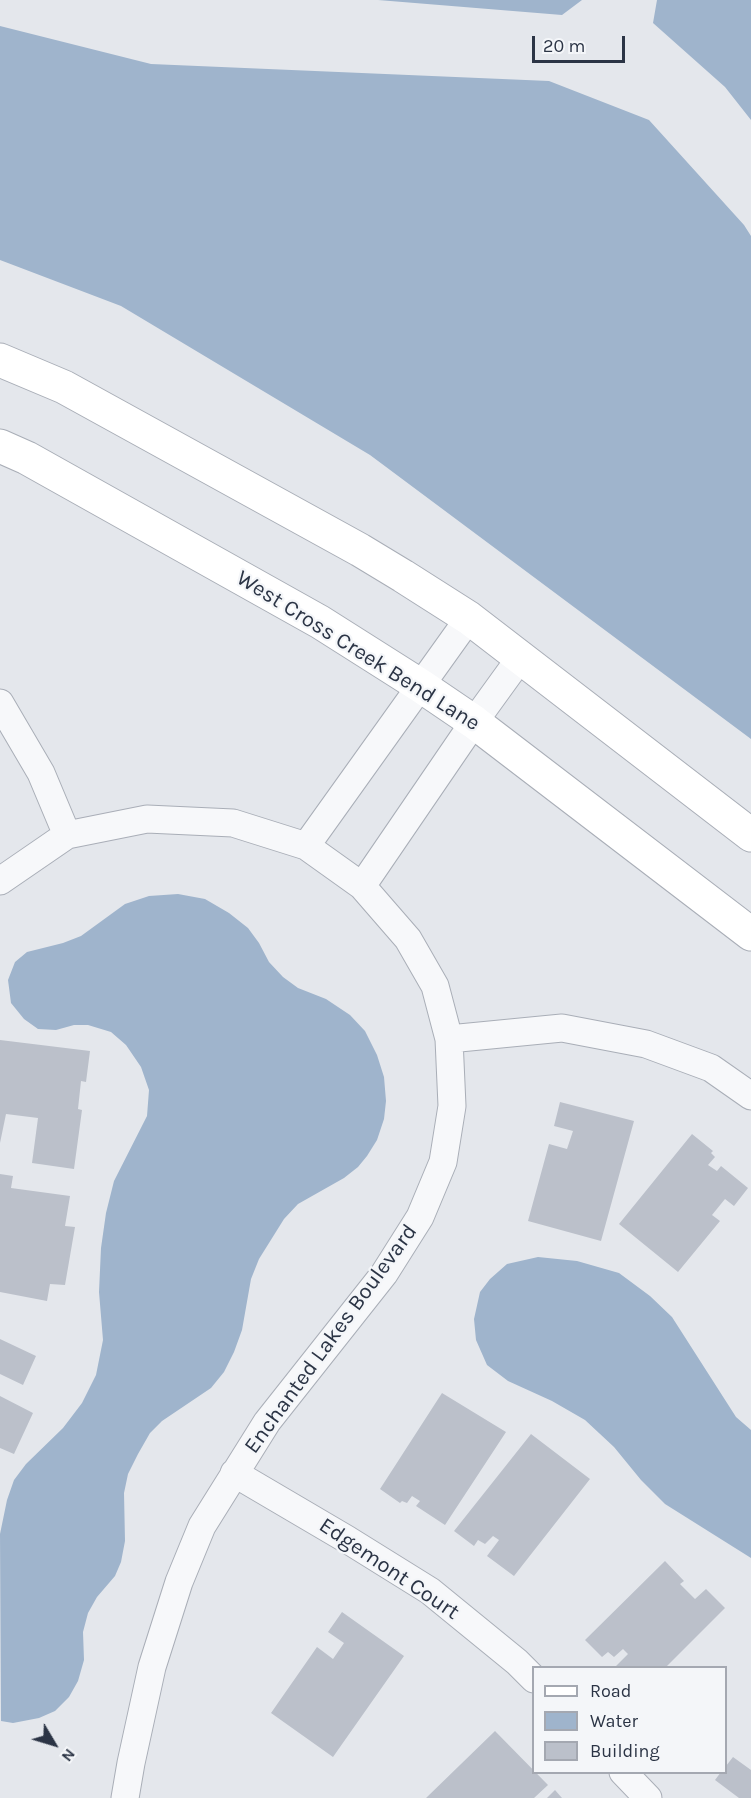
<!DOCTYPE html>
<html>
<head>
<meta charset="utf-8">
<style>
	body { margin:0 }
	#map { position:relative; width:751px; height:1798px; overflow:hidden; background:#e4e7ec; font-family:Karla,sans-serif }
	canvas { display:block }
	.legend { position:absolute; left:532px; top:1666px; width:195px; height:108px; box-sizing:border-box; background:#f4f6f9; border:2px solid #a4a8b1; margin:0; padding:8px 10px; list-style:none; font-size:18px; color:#2b3445 }
	.legend li { display:flex; align-items:center; gap:12px; height:30px }
	.legend b { width:30px; border:2px solid #a4a8b1 }
	.north { position:absolute; left:24px; top:1714px; width:60px; height:60px; -webkit-text-stroke:4px #f4f6f9; paint-order:stroke; rotate:128deg; font-size:16px; font-weight:700; line-height:24px; text-align:center; color:#2b3445 }
	.north::after { content:''; display:block; margin:auto; width:21px; height:27px; background:#2b3445; clip-path:polygon(50% 0,100% 100%,50% 72%,0 100%) }
	.scale { position:absolute; left:532px; top:36px; width:93px; height:27px; box-sizing:border-box; border:3px solid #2b3445; border-top:0; padding-left:8px; font-size:18px; line-height:21px; white-space:nowrap; color:#2b3445; -webkit-text-stroke:4px #f4f6f9; paint-order:stroke }
</style>
</head>
<body>
<div id="map">
<canvas width="751" height="1798"></canvas>
<ul class="legend">
<li><b style="height:8px;background:#fff"></b>Road</li>
<li><b style="height:16px;background:#9fb4cc"></b>Water</li>
<li><b style="height:16px;background:#bbc0ca"></b>Building</li>
</ul>
<div class="north">N</div>
<div class="scale">20 m</div>
</div>
<script>
const c = document.querySelector('canvas').getContext('2d');
c.lineJoin = 'round';
function paint(path, color) {
  c.fillStyle = color;
  c.fill(path, 'evenodd');
}
function toPath(rows) {
  const path = new Path2D();
  for (const r of rows) {
    path.moveTo(r[0], r[1]);
    for (let i = 2; i < r.length; i += 2) path.lineTo(r[i], r[i + 1]);
  }
  return path;
}
function trace(path, color, width, dash) {
  c.strokeStyle = color;
  c.lineWidth = width;
  c.lineCap = dash ? 'butt' : 'round';
  c.setLineDash(dash || []);
  c.stroke(path);
}
function label(font, color, halo, rows, align = 'center') {
  c.font = font + ' Karla,sans-serif';
  c.lineWidth = 4.5;
  c.setLineDash([]);
  c.textBaseline = 'middle';
  c.strokeStyle = halo;
  c.fillStyle = color;
  for (const [text, x, y, turn = 0] of rows) {
    c.save();
    c.translate(x, y);
    c.rotate((+turn || 0) * Math.PI / 180);
    c.textAlign = isNaN(turn) ? turn : align;
    if (halo) c.strokeText(text, 0, 0);
    c.fillText(text, 0, 0);
    c.restore();
  }
}
const water = toPath([
	[378,0,582,0,562,15],
	[657,0,751,0,751,120,725,87,653,23],
	[0,26,151,64,549,81,649,120,744,225,751,236,751,739,370,455,121,306,0,260],
	[178,894,205,899,229,913,248,928,259,943,269,962,283,977,298,988,326,999,350,1015,365,1031,377,1055,384,1077,386,1101,384,1119,377,1140,367,1156,358,1167,344,1178,298,1204,284,1219,259,1259,251,1279,242,1330,234,1352,224,1372,211,1388,162,1421,150,1433,138,1454,128,1474,124,1493,125,1541,121,1562,115,1576,97,1597,88,1613,83,1632,84,1660,78,1681,69,1697,55,1711,39,1718,13,1723,1,1721,0,1534,7,1500,14,1480,26,1464,63,1428,82,1403,96,1375,103,1340,99,1292,101,1248,106,1213,114,1181,147,1116,149,1090,141,1067,126,1045,111,1032,88,1025,74,1025,56,1030,38,1029,24,1019,11,1003,8,980,15,962,27,952,63,943,81,936,125,904,149,896],
	[538,1257,577,1261,619,1273,650,1296,672,1317,736,1417,751,1430,751,1558,665,1504,641,1480,614,1447,585,1420,552,1401,508,1381,487,1365,476,1340,474,1319,480,1292,490,1279,507,1264]
]);
const building = toPath([
	[0,1040,90,1051,86,1082,81,1081,78,1109,82,1110,74,1169,32,1163,38,1118,6,1114,0,1143],
	[560,1102,634,1121,601,1241,528,1221,549,1144,567,1149,573,1131,554,1126],
	[692,1134,713,1151,711,1153,715,1157,708,1165,717,1171,721,1166,748,1188,734,1206,725,1199,712,1215,720,1221,678,1272,619,1224],
	[0,1174,13,1176,11,1188,70,1196,65,1226,75,1227,65,1285,50,1284,47,1301,0,1292],
	[0,1339,36,1356,23,1385,0,1374],
	[442,1393,506,1432,445,1525,416,1506,420,1501,412,1496,407,1503,402,1501,400,1503,380,1489],
	[0,1396,33,1413,14,1454,0,1448],
	[531,1434,590,1479,514,1576,487,1556,499,1540,493,1536,485,1544,478,1540,474,1546,454,1531],
	[665,1561,684,1581,680,1584,695,1599,706,1589,725,1608,665,1668,614,1668,628,1654,623,1649,614,1657,608,1652,602,1657,585,1640],
	[342,1612,404,1656,333,1757,271,1713,317,1647,333,1659,344,1643,328,1632],
	[495,1731,548,1785,534,1798,426,1798],
	[733,1757,751,1770,751,1798,739,1798,715,1780,721,1772,726,1772,726,1766],
	[555,1790,562,1798,547,1798]
]);
const minor = toPath([
	[0,703,41,773,67,835],
	[306,846,469,618],
	[0,881,67,835,147,819,233,823,306,846,362,886,408,939,435,986,449,1039,452,1106,443,1162,420,1217,384,1274,267,1422,202,1526,179,1582,152,1667,131,1763,125,1798],
	[362,886,474,722,521,657],
	[449,1039,562,1028,646,1044,711,1068,751,1096],
	[234,1473,348,1540,430,1591,517,1662,534,1679],
	[623,1772,648,1798]
]);
const secondary = toPath([
	[0,360,64,387,360,550,403,576,469,618,751,835],
	[0,446,27,458,320,622,421,686,474,722,751,934]
]);
const streetNames = [
	["West Cross Creek Bend Lane",358,651,32],
	["Enchanted Lakes Boulevard",331,1339,-54],
	["Edgemont Court",389,1569,34]
];
paint(water, '#9fb4cc');
paint(building, '#bbc0ca');
trace(minor, '#a9aeb7', 29);
trace(secondary, '#a9aeb7', 35);
trace(minor, '#f7f8fa', 27);
trace(secondary, '#fff', 33);
label('22px', '#2b3445', '#f4f6f9', streetNames);
</script>
</body>
</html>
